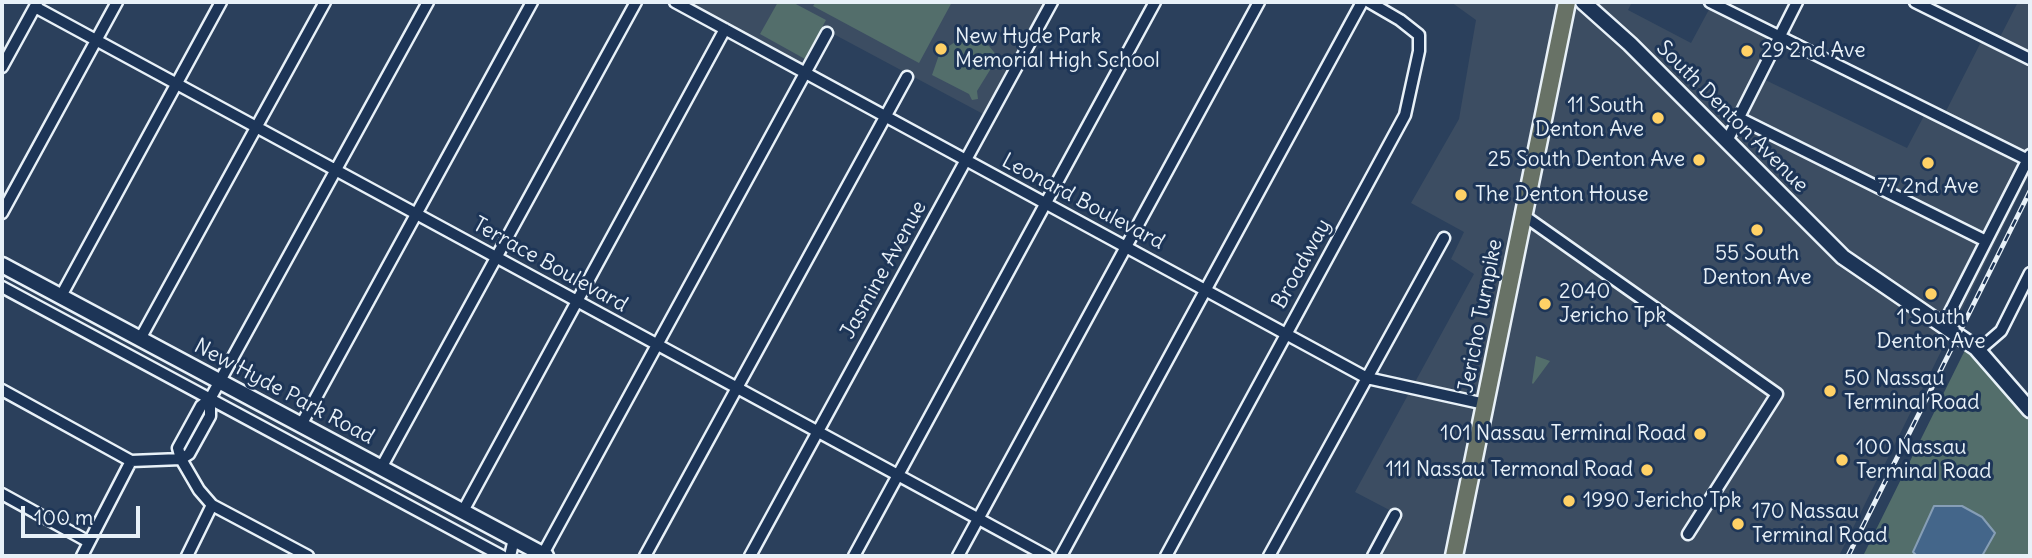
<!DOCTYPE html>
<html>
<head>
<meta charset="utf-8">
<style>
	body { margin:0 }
	#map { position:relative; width:2032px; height:558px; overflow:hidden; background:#2b405c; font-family:Delius,sans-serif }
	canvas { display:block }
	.frame { position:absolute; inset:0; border:4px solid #e8f1f8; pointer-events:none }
	.scale { position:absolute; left:21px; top:506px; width:119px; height:32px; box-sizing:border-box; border:4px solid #e8f1f8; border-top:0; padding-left:9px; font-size:21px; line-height:24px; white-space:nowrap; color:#e8f1f8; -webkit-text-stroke:5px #1d3557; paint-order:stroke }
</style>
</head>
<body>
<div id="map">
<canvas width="2032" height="558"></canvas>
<div class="frame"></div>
<div class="scale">100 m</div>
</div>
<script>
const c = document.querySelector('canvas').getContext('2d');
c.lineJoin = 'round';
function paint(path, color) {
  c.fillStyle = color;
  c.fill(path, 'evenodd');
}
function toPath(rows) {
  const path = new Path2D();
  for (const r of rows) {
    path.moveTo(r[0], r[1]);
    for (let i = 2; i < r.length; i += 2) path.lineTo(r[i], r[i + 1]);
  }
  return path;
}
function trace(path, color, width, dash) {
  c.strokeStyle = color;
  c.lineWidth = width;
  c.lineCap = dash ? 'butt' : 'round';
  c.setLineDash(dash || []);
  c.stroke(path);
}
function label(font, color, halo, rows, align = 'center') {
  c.font = font + ' Delius,sans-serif';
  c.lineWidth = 6;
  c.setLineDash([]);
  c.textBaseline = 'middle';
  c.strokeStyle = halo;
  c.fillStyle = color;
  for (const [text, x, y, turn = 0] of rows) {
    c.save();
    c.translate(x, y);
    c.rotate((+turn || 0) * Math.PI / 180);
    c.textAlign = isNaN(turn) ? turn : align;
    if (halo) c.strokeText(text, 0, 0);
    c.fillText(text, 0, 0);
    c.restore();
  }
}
const built = toPath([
	[684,2,1047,2,985,115,826,30,805,68],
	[1451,2,1632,2,1628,10,1691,43,1712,4,1779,37,1759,77,1907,148,1926,112,1942,119,1985,34,1999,39,2018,2,2030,2,2030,173,1839,556,1375,556,1397,514,1355,492,1474,274,1451,259,1464,232,1411,203,1459,119,1476,20]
]);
const green = toPath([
	[778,2,792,2,826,20,805,59,760,34],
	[816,2,952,2,919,63,813,6],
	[973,39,989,46,998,57,977,91,978,99,972,100,969,94,932,75,940,52,958,40],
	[1967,346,1975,360,2030,421,2030,556,1863,556],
	[1536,356,1550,361,1533,384,1532,383]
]);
const water = toPath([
	[1934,506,1962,506,1982,517,1995,533,1982,556,1917,556,1913,552,1934,506]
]);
const street = toPath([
	[675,2,1367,378,1485,404],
	[1710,2,2028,160],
	[1915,2,2030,59],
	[35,7,1047,556],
	[2,67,37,3],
	[1739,118,1986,241],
	[1727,141,1797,2],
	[2,213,117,2],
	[1523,215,1777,394,1688,534],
	[2,287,502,556],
	[61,296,221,2],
	[1943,326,2030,155],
	[140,339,325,2],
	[1979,350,2001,331,2030,273],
	[2,390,131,461],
	[210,399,428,2],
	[301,425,532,2],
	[381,468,636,2],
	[2,494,89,542],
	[463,511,725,29],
	[543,554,827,33],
	[82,556,131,461,181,459,189,454,210,416,210,399,201,406,178,448,181,459,199,490,212,505,308,556],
	[187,556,212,505],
	[510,556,514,539],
	[645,556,907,77],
	[750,556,1052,2],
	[854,556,1155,2],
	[958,556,1259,2],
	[1061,556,1362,2],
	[1166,556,1405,115,1419,51,1419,35,1400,20,1369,2],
	[1269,556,1444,238],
	[1373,556,1395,515]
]);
const secondary = toPath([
	[1583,2,1630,44,1843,257,1976,348,2030,410],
	[2,265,546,556]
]);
const primary = toPath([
	[1454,556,1567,2]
]);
const rail = toPath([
	[1848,556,2030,191]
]);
const markers = [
	[941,49,7,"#ffd166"],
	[1747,51,7,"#ffd166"],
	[1658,118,7,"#ffd166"],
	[1699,160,7,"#ffd166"],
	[1928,163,7,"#ffd166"],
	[1461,195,7,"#ffd166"],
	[1757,230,7,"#ffd166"],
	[1931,294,7,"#ffd166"],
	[1545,304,7,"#ffd166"],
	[1830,391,7,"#ffd166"],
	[1700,434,7,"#ffd166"],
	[1842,460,7,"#ffd166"],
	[1647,470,7,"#ffd166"],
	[1569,501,7,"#ffd166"],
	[1738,524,7,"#ffd166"]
];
const poiNames = [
	["New Hyde Park",955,37],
	["Memorial High School",955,61],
	["29 2nd Ave",1761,51],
	["11 South",1644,106,"right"],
	["Denton Ave",1644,130,"right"],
	["25 South Denton Ave",1685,160,"right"],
	["77 2nd Ave",1928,187,"center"],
	["The Denton House",1475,195],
	["55 South",1757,254,"center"],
	["Denton Ave",1757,278,"center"],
	["2040",1559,292],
	["Jericho Tpk",1559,316],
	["1 South",1931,318,"center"],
	["Denton Ave",1931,342,"center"],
	["50 Nassau",1844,379],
	["Terminal Road",1844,403],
	["101 Nassau Terminal Road",1686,434,"right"],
	["100 Nassau",1856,448],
	["Terminal Road",1856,472],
	["111 Nassau Termonal Road",1633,470,"right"],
	["1990 Jericho Tpk",1583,501],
	["170 Nassau",1752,512],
	["Terminal Road",1752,536]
];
const streetNames = [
	["South Denton Avenue",1732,117,45],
	["Leonard Boulevard",1083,202,28],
	["Broadway",1302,264,-61],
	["Terrace Boulevard",550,265,29],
	["Jasmine Avenue",884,270,-61],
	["Jericho Turnpike",1481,316,-79],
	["New Hyde Park Road",284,392,28]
];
paint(built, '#3c4d62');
paint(green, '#536e6b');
paint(water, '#44668a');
trace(water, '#869eb6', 2);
trace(street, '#e8f1f8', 15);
trace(secondary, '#e8f1f8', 19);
trace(primary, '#e8f1f8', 21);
trace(street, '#1d3557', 10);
trace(secondary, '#1d3557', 14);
trace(primary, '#687266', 16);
trace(rail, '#e8f1f8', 5);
trace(rail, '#1d3557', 2.5, [8]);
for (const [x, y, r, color] of markers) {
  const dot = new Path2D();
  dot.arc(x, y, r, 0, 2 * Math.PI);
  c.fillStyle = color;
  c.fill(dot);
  trace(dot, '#1d3557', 2.5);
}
label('21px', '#e8f1f8', '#1d3557', poiNames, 'left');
label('21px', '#e8f1f8', '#1d3557', streetNames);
</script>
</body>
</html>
